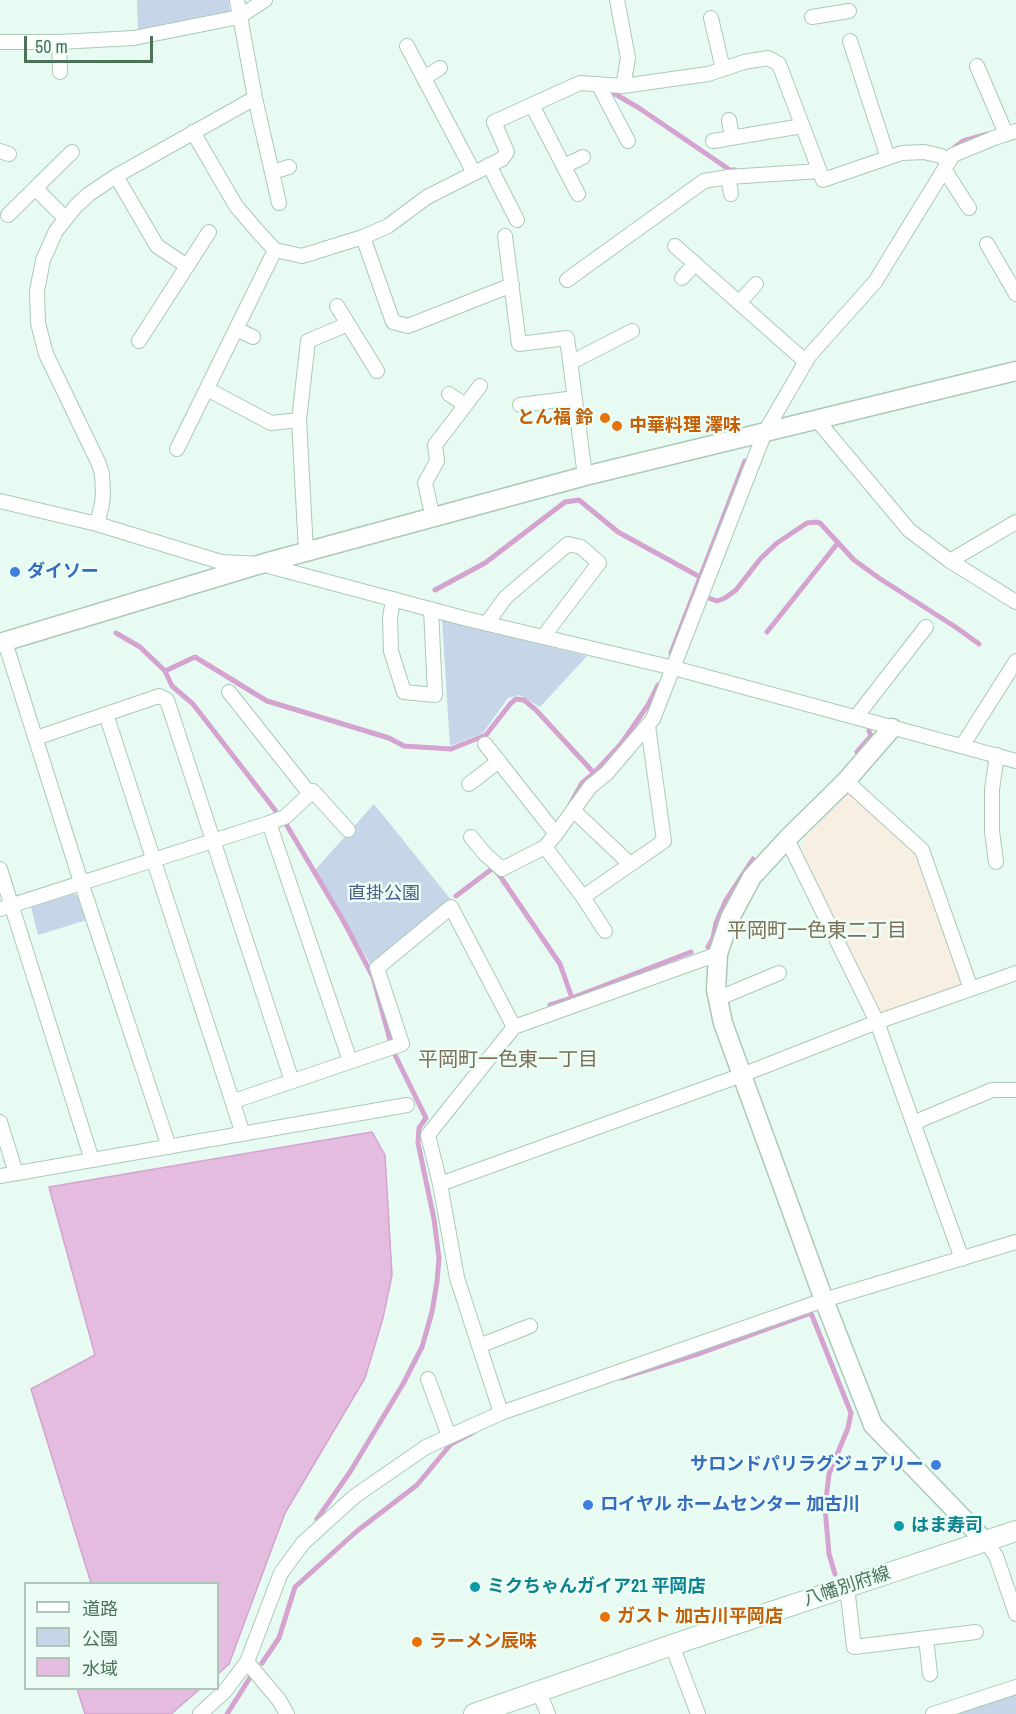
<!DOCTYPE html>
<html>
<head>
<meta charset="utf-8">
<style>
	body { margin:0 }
	#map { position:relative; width:1016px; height:1714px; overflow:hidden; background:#e7fbf2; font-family:"Archivo Narrow","Noto Sans JP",sans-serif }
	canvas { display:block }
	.legend { position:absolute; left:24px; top:1582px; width:195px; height:108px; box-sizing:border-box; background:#edfef7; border:2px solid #adc6b8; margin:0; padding:8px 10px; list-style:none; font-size:18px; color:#4c7359 }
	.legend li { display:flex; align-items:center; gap:12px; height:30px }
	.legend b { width:30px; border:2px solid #adc6b8 }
	.scale { position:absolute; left:24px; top:36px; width:129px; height:27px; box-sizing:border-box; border:3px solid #4c7359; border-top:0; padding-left:8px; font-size:18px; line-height:21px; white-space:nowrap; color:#4c7359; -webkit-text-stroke:4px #edfef7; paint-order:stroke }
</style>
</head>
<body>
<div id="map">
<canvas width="1016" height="1714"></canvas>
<ul class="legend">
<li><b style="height:8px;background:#fff"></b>道路</li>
<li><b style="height:16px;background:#c6d5e8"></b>公園</li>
<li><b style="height:16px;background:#e4bce0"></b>水域</li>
</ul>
<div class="scale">50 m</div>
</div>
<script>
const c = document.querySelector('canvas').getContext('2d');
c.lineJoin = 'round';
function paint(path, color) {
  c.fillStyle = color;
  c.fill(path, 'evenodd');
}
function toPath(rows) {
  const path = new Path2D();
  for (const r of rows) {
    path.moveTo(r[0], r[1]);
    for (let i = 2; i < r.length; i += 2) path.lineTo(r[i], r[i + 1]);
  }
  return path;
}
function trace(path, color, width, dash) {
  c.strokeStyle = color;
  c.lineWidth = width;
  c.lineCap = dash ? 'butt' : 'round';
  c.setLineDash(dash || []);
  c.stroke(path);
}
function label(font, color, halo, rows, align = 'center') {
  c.font = font + ' "Archivo Narrow","Noto Sans JP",sans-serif';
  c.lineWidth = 5;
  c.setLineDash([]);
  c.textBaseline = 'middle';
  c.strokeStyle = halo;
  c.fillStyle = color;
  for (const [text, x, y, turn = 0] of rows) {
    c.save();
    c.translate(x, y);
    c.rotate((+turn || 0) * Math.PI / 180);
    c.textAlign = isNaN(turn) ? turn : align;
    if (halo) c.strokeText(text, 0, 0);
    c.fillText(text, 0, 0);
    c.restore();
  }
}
const education = toPath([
	[849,789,919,852,967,986,879,1016,801,849,805,838]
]);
const green = toPath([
	[137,0,229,0,230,14,138,31],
	[442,620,587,656,540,707,520,695,508,698,483,733,450,746],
	[374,804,452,901,372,967,315,870],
	[72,893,80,897,87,920,38,935,31,907],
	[1016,1694,1016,1714,956,1714]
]);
const water = toPath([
	[372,1132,385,1155,392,1275,383,1318,365,1378,285,1513,229,1664,218,1674,218,1584,91,1583,31,1389,95,1355,49,1187,372,1132],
	[77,1689,77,1688,200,1689,171,1714,85,1714,77,1689]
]);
const stream = toPath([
	[615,94,639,108,730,170,735,170],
	[954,148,963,141,988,134],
	[435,590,485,563,565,502,579,500,618,532,700,577],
	[706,597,717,601,725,598,736,590,761,558,777,543,807,523,817,522,820,523,854,560,879,578,957,628,979,644],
	[767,632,837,544],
	[116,633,140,647,165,671,195,657,267,701,389,738,404,746,451,749,486,735,511,703,516,699,524,700,536,710,594,773],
	[671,653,745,461],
	[165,671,172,686,193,704,275,810],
	[857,752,871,736,869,731],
	[571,803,582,783,594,773,621,744,648,705,658,685],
	[286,824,344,922,373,977,393,1051,426,1118,419,1128,418,1143,434,1219,439,1258,437,1282,432,1312,422,1347,403,1384,350,1472,317,1519],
	[456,896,493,868,500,876,560,964,572,998],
	[708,947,713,938,716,923,726,900,753,859],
	[550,1005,572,998,691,952],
	[621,1378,701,1353,811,1313,851,1413,848,1428,829,1474,825,1508,829,1554,835,1574],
	[262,1663,279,1638,295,1587,357,1531,417,1485,451,1444,474,1432],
	[227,1714,251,1676]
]);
const minor = toPath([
	[237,0,255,98,279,203],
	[617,0,628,58,623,86],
	[812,17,849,11],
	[711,18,723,69],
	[850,41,888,158],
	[0,42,59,42,134,38,239,17,265,0],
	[59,42,60,72],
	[407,46,474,173],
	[977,66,1006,134],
	[424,78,440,68],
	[598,84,628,141],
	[532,105,578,194],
	[729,120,732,137],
	[193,132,236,206,260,234,275,250,302,256,363,237,388,226,427,197,502,159,507,152,494,122,580,83,623,86,708,74,744,62,768,58,779,64,823,180,902,153,924,152,941,156,949,162],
	[713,141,802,126],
	[0,151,9,154],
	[489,165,517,220],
	[564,166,583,157],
	[944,169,969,208],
	[272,172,289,167],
	[116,176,157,246,187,266],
	[728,177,731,194],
	[35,188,65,218],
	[8,215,72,152],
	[505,236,519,344,567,338,585,476],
	[363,237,393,322,408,326,512,285],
	[987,244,1016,294],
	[675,246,806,362],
	[682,278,695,264],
	[567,280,704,181,728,177,820,171],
	[739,303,756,284],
	[337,306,377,371],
	[236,329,253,337],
	[139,341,209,232],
	[570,363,632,331],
	[207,389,271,423,299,420],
	[449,394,465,405],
	[520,405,575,398],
	[817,420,909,530,950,561,1016,602],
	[177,449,275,250],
	[0,501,97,524,221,562,261,564,467,619,674,668,1016,761],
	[433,518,425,483,437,461,435,445,480,386],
	[97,524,102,504,103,494,102,474,99,464,46,354,38,323,37,291,43,260,56,231,76,206,89,194,116,176,255,98],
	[306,552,299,420,308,341,348,324],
	[950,561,1016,522],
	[393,599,390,618,391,651,404,692,435,695,431,609],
	[487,623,506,597,568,544,581,547,599,563,543,637],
	[5,642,81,882,169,1147],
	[229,692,310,794],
	[106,714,243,1134],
	[856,717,926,627],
	[36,738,159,696,167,700,292,1081],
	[485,744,556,834],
	[962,746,1016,661],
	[846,781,922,850,971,989],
	[469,784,499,761],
	[573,810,630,864],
	[269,823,285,817,313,791,348,830],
	[471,837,485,854,502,869,545,847],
	[787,839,877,1022,962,1259],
	[996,862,992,831,992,789,997,755],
	[0,869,92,1160],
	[583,897,664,841,648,726],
	[0,909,269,823,350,1061],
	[605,931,583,897,545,847,556,834,590,787,607,773,653,719,765,432,809,356,875,282,953,155,994,138,1016,131],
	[717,999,779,973],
	[234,1101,402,1044,377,968,451,907,514,1027],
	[0,1122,16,1173],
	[913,1123,992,1090,1016,1090],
	[0,1176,407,1105],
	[440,1184,742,1075,877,1022,1016,973],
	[479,1346,530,1326],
	[428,1379,449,1436],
	[501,1413,457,1278,440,1184,428,1135,514,1027,718,954],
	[986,1542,996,1556,1016,1614],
	[847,1587,854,1647,976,1632],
	[926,1638,930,1674],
	[672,1645,698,1714],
	[247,1662,279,1700,287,1714],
	[539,1692,548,1714],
	[200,1714,225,1691,247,1662,281,1573,303,1543,355,1496,426,1447,501,1413,824,1300,1016,1242],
	[933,1714,1016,1687]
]);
const tertiary = toPath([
	[0,643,261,564,585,476,1016,371],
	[892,728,846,781,787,839,752,877,730,918,718,954,716,990,723,1023,824,1300,873,1425,986,1542]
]);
const secondary = toPath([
	[474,1714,672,1645,1016,1531]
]);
const markers = [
	[605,418,6,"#e8710a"],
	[617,426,6,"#e8710a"],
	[15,572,6,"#3f7fe0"],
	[936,1465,6,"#3f7fe0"],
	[588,1505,6,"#3f7fe0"],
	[899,1526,6,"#0f9aa8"],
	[475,1587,6,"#0f9aa8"],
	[605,1617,6,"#e8710a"],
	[417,1642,6,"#e8710a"]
];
const foodNames = [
	["とん福 鈴",593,418,"right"],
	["中華料理 澤味",629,426],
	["ガスト 加古川平岡店",617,1617],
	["ラーメン辰味",429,1642]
];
const shopNames = [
	["ダイソー",27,572],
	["サロンドパリラグジュアリー",924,1465,"right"],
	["ロイヤル ホームセンター 加古川",600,1505]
];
const parkNames = [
	["直掛公園",384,894]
];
const cultureNames = [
	["はま寿司",911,1526],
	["ミクちゃんガイア21 平岡店",487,1587]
];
const streetNames = [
	["八幡別府線",847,1587,-18]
];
const neighbourhoodNames = [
	["平岡町一色東二丁目",817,932],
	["平岡町一色東一丁目",508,1061]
];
paint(education, '#f8efe3');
paint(green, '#c6d5e8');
paint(water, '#e4bce0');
trace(water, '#d5a3d0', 1.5);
trace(stream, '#d5a3d0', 5);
trace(minor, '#aacab7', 16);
trace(tertiary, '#aacab7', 21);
trace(secondary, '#abcfba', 22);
trace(minor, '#fff', 14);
trace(tertiary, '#fff', 18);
trace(secondary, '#fff', 20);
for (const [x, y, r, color] of markers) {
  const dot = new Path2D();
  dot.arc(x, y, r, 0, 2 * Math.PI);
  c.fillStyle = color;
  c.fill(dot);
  trace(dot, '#edfef7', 2);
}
label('bold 18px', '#c56008', '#edfef7', foodNames, 'left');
label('bold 18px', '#366cbe', '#edfef7', shopNames, 'left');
label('18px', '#4b5e84', '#edfef7', parkNames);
label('bold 18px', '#0d838f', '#edfef7', cultureNames, 'left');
label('18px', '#4c7359', '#edfef7', streetNames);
label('20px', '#7c6e57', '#edfef7', neighbourhoodNames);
</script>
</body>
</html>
